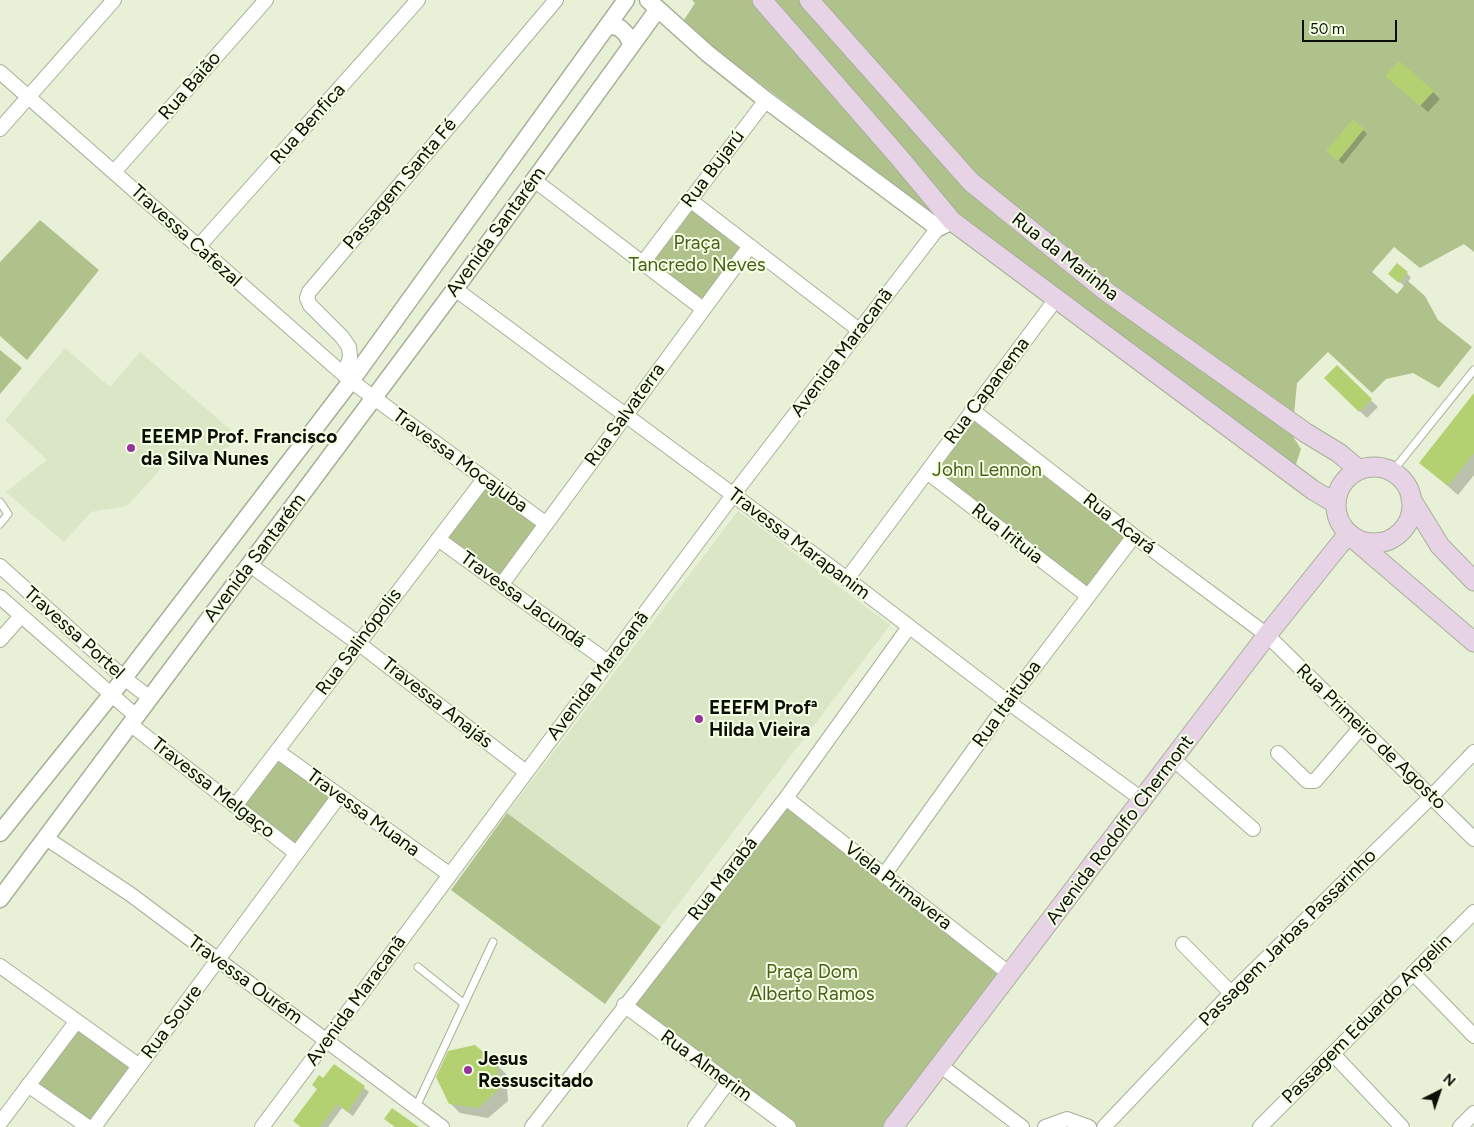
<!DOCTYPE html>
<html>
<head>
<meta charset="utf-8">
<style>
	body { margin:0 }
	#map { position:relative; width:1474px; height:1127px; overflow:hidden; background:#e8f1d7; font-family:Figtree,sans-serif }
	canvas { display:block }
	.north { position:absolute; left:1414px; top:1067px; width:50px; height:50px; -webkit-text-stroke:4px #f5ffe4; paint-order:stroke; rotate:41deg; font-size:14px; font-weight:700; line-height:20px; text-align:center; color:#0c0f07 }
	.north::after { content:''; display:block; margin:auto; width:18px; height:22px; background:#0c0f07; clip-path:polygon(50% 0,100% 100%,50% 72%,0 100%) }
	.scale { position:absolute; left:1302px; top:20px; width:95px; height:22px; box-sizing:border-box; border:2px solid #0c0f07; border-top:0; padding-left:6px; font-size:15px; line-height:18px; white-space:nowrap; color:#0c0f07; -webkit-text-stroke:4px #f5ffe4; paint-order:stroke }
</style>
</head>
<body>
<div id="map">
<canvas width="1474" height="1127"></canvas>
<div class="north">N</div>
<div class="scale">50 m</div>
</div>
<script>
const c = document.querySelector('canvas').getContext('2d');
c.lineJoin = 'round';
function paint(path, color) {
  c.fillStyle = color;
  c.fill(path, 'evenodd');
}
function toPath(rows) {
  const path = new Path2D();
  for (const r of rows) {
    if (r.length === 3) {
      path.moveTo(r[0] + r[2], r[1]);
      path.arc(r[0], r[1], r[2], 0, 2 * Math.PI);
      continue;
    }
    path.moveTo(r[0], r[1]);
    for (let i = 2; i < r.length; i += 2) path.lineTo(r[i], r[i + 1]);
  }
  return path;
}
function trace(path, color, width, dash) {
  c.strokeStyle = color;
  c.lineWidth = width;
  c.lineCap = dash ? 'butt' : 'round';
  c.setLineDash(dash || []);
  c.stroke(path);
}
function label(font, color, halo, rows, align = 'center') {
  c.font = font + ' Figtree,sans-serif';
  c.lineWidth = 4;
  c.setLineDash([]);
  c.textBaseline = 'middle';
  c.strokeStyle = halo;
  c.fillStyle = color;
  for (const [text, x, y, turn = 0] of rows) {
    c.save();
    c.translate(x, y);
    c.rotate((+turn || 0) * Math.PI / 180);
    c.textAlign = isNaN(turn) ? turn : align;
    if (halo) c.strokeText(text, 0, 0);
    c.fillText(text, 0, 0);
    c.restore();
  }
}
const built = toPath([
	[65,348,110,387,140,352,239,437,209,465,167,462,127,506,91,512,64,542,6,492,47,460,5,420],
	[738,511,890,625,661,927,507,813]
]);
const green = toPath([
	[692,0,1474,0,1474,252,1464,244,1420,268,1394,247,1372,272,1397,294,1408,281,1425,296,1438,320,1472,347,1439,388,1413,373,1386,379,1372,393,1328,352,1297,383,1292,435,1301,449,1292,476,942,223,682,23,695,3],
	[690,200,750,246,703,309,642,264],
	[40,220,99,270,27,360,0,336,0,262],
	[0,350,22,368,0,394],
	[972,410,1134,536,1088,596,927,472],
	[484,479,545,523,502,584,438,539],
	[277,751,339,796,296,853,235,806],
	[786,798,1011,975,894,1127,789,1127,624,1005],
	[507,813,661,927,605,1004,451,890],
	[76,1022,138,1065,94,1127,28,1085]
]);
const shadow = toPath([
	[1394,83,1433,92,1440,99,1428,112],
	[1363,130,1367,134,1343,164,1333,156],
	[1407,273,1411,278,1404,286,1395,278],
	[1337,367,1378,407,1367,418,1326,378],
	[1474,395,1474,475,1458,495,1420,462],
	[496,1064,506,1074,508,1101,488,1118,460,1113,450,1103],
	[335,1065,369,1092,353,1116,342,1108,328,1127,301,1127,295,1121]
]);
const building = toPath([
	[1399,61,1434,91,1420,106,1385,76],
	[1353,119,1364,129,1338,161,1326,151],
	[1397,263,1408,272,1399,283,1388,274],
	[1337,365,1372,399,1359,412,1324,378],
	[1474,393,1474,453,1448,486,1419,463],
	[475,1045,497,1063,498,1090,478,1108,449,1104,436,1077,448,1051],
	[334,1064,365,1086,348,1112,337,1104,320,1127,301,1127,293,1121,317,1089,312,1085,319,1075,323,1078],
	[392,1108,419,1127,395,1127,384,1119]
]);
const service = toPath([
	[1392,472,1474,370],
	[0,502,8,514,0,524],
	[418,967,463,1003],
	[416,1107,493,942]
]);
const minor = toPath([
	[0,72,351,381,545,523],
	[0,129,114,0],
	[114,172,266,0],
	[534,180,703,309],
	[690,200,859,330],
	[198,247,418,0],
	[642,264,766,100],
	[455,289,847,579,1008,702,1143,800],
	[344,375,350,357,349,347,342,337,310,305,307,298,309,292,556,0],
	[972,410,1134,536,1267,635,1474,839],
	[927,472,1088,596],
	[438,539,608,662],
	[250,565,358,643,526,772],
	[0,566,124,678,150,698],
	[847,579,1056,299],
	[502,584,750,246],
	[0,597,136,716],
	[0,640,21,616],
	[130,724,296,853],
	[277,751,449,874],
	[1278,753,1307,781,1315,781,1361,727],
	[1173,759,1253,829],
	[786,798,1011,975],
	[235,806,484,479],
	[46,838,130,894,442,1127],
	[884,875,1008,702,1134,536],
	[1183,944,1231,993],
	[0,966,138,1065],
	[1413,973,1474,1036],
	[624,1005,789,1127],
	[1333,1054,1402,1127],
	[941,1066,1022,1127],
	[28,1085,88,1127],
	[0,1123,76,1022],
	[94,1127,339,796],
	[262,1127,733,495,938,228],
	[532,1127,786,798,909,627],
	[695,1127,728,1082],
	[1045,1127,1067,1119,1089,1127],
	[1104,1127,1231,993,1432,796,1474,752],
	[1260,1127,1474,912],
	[1460,1127,1474,1113]
]);
const tertiary = toPath([
	[648,0,707,53,766,100,938,228,952,221],
	[608,25,620,28,626,34,632,45],
	[0,833,111,695,351,381,626,0],
	[0,899,455,289,658,9]
]);
const secondary = toPath([
	[762,0,898,156,952,221,1313,490,1335,503],
	[809,0,971,182,1107,292,1306,433,1339,453,1359,470],
	[1374,505,38],
	[1411,499,1440,546,1474,581],
	[893,1127,1267,635,1348,534,1474,642]
]);
const markers = [
	[131,448,5,"#97349b"],
	[699,719,5,"#97349b"],
	[468,1070,5,"#97349b"]
];
const streetNames = [
	["Rua Baião",190,86,-49],
	["Rua Benfica",308,124,-48],
	["Rua Bujarú",713,169,-53],
	["Passagem Santa Fé",400,184,-50],
	["Avenida Santarém",496,232,-54],
	["Travessa Cafezal",186,236,42],
	["Rua da Marinha",1065,257,38],
	["Avenida Maracanã",842,353,-53],
	["Rua Capanema",987,391,-53],
	["Rua Salvaterra",625,415,-54],
	["Travessa Mocajuba",460,461,36],
	["Rua Acará",1119,524,38],
	["Rua Irituia",1007,534,38],
	["Travessa Marapanim",799,544,37],
	["Avenida Santarém",255,558,-53],
	["Travessa Jacundá",523,600,36],
	["Travessa Portel",74,633,42],
	["Rua Salinópolis",359,642,-53],
	["Avenida Maracanã",598,676,-53],
	["Travessa Anajás",437,703,38],
	["Rua Itaituba",1007,704,-54],
	["Rua Primeiro de Agosto",1371,737,44],
	["Travessa Melgaço",213,788,38],
	["Travessa Muana",363,813,36],
	["Avenida Rodolfo Chermont",1120,830,-53],
	["Rua Marabá",723,879,-52],
	["Viela Primavera",898,886,38],
	["Passagem Jarbas Passarinho",1288,938,-45],
	["Travessa Ourém",245,980,36],
	["Avenida Maracanã",356,1001,-54],
	["Passagem Eduardo Angelin",1367,1019,-45],
	["Rua Soure",172,1022,-53],
	["Rua Almerim",706,1066,36]
];
const parkNames = [
	["Praça",697,243],
	["Tancredo Neves",697,265],
	["John Lennon",987,470],
	["Praça Dom",812,972],
	["Alberto Ramos",812,994]
];
const poiNames = [
	["EEEMP Prof. Francisco",141,437],
	["da Silva Nunes",141,459],
	["EEEFM Profª",709,708],
	["Hilda Vieira",709,730],
	["Jesus",478,1059],
	["Ressuscitado",478,1081]
];
paint(built, '#dae6c5');
paint(green, '#b0c28c');
paint(shadow, '#0003');
paint(building, '#b4d172');
trace(service, '#a7b097', 9);
trace(minor, '#a7b097', 16);
trace(tertiary, '#a7b097', 19);
trace(secondary, '#a7b097', 21);
trace(service, '#fff', 7);
trace(minor, '#fff', 14);
trace(tertiary, '#fff', 16);
trace(secondary, '#e6d4e6', 19);
for (const [x, y, r, color] of markers) {
  const dot = new Path2D();
  dot.arc(x, y, r, 0, 2 * Math.PI);
  c.fillStyle = color;
  c.fill(dot);
  trace(dot, '#f5ffe4', 2);
}
label('19px', '#0c0f07', '#f5ffe4', streetNames);
label('19px', '#4b5d1a', '#f5ffe4', parkNames);
label('bold 19px', '#0c0f07', '#f5ffe4', poiNames, 'left');
</script>
</body>
</html>
